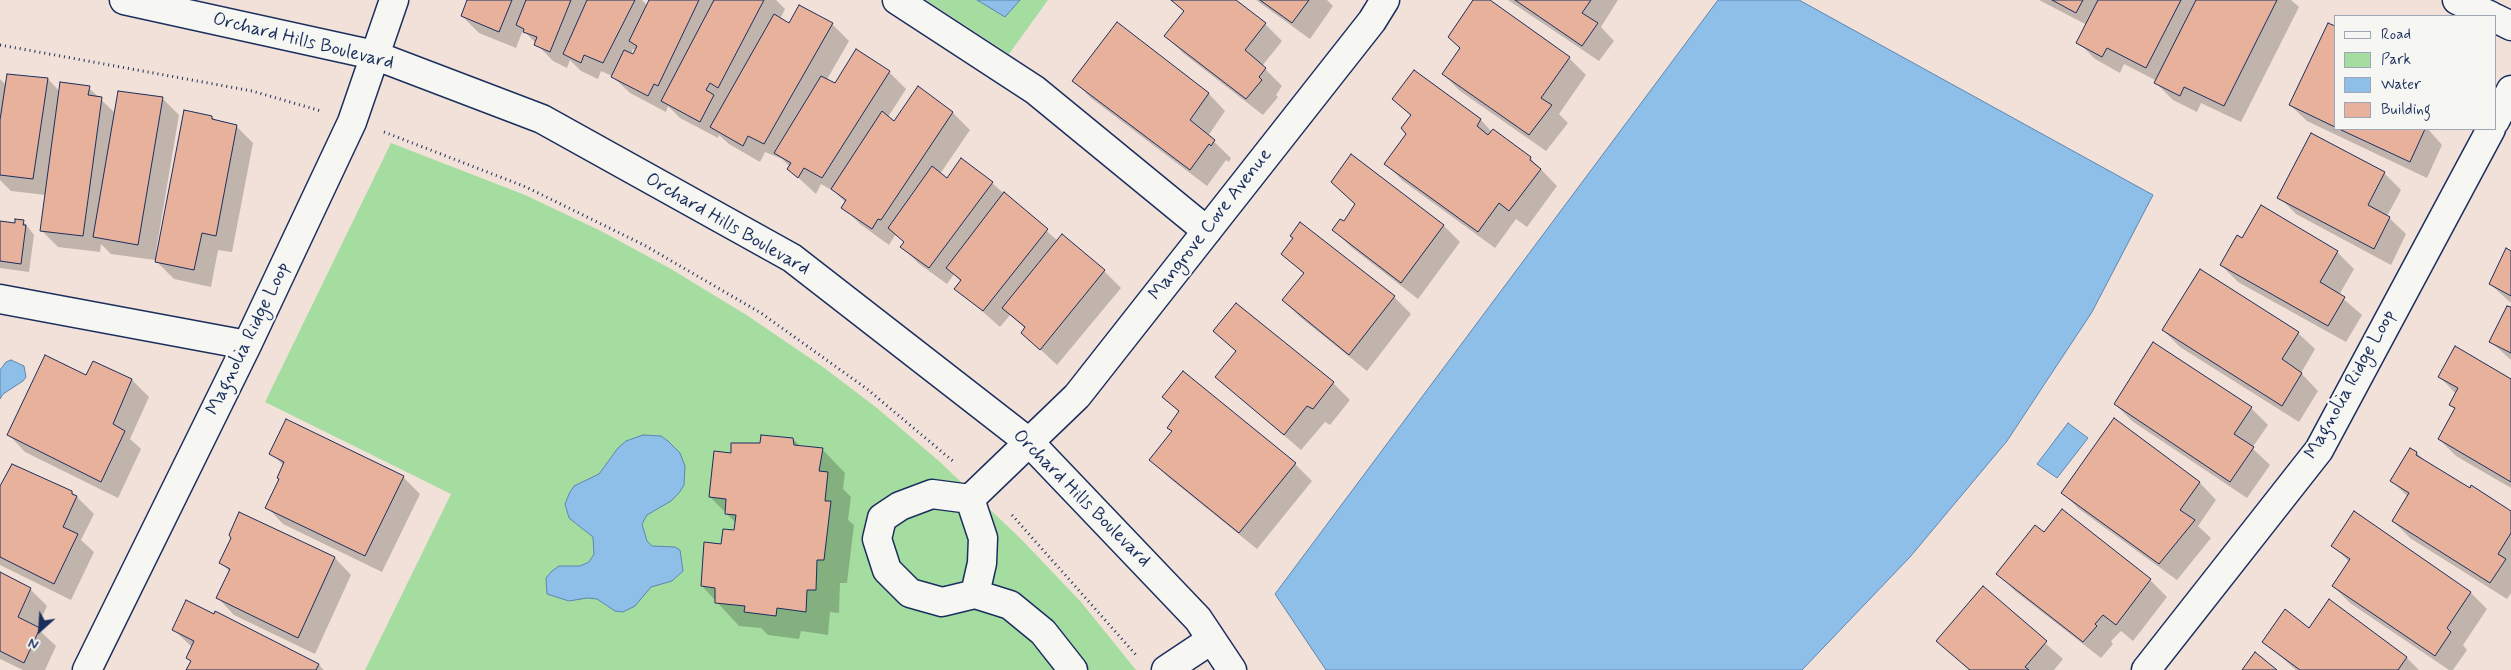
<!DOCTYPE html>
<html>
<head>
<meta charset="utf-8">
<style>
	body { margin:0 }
	#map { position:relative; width:2511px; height:670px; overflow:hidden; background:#f2e1d8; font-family:Mynerve,sans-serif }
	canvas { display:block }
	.legend { position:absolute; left:2334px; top:15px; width:162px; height:115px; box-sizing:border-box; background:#f6f6f2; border:1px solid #9ea6b7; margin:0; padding:6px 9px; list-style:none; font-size:15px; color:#1b2f5e }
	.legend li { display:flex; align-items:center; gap:10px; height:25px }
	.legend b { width:25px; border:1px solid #9ea6b7 }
	.north { position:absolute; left:15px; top:605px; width:50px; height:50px; -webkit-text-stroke:4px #f6f6f2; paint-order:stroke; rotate:206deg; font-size:14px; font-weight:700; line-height:20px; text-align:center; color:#1b2f5e }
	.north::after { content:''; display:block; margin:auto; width:18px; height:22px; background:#1b2f5e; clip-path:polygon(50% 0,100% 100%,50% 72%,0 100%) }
</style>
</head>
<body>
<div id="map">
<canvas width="2511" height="670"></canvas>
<ul class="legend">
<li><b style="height:6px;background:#f6f6f2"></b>Road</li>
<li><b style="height:14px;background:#a5dda0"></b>Park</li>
<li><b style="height:14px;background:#8dbfe9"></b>Water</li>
<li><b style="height:14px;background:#e7b19b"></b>Building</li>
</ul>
<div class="north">N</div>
</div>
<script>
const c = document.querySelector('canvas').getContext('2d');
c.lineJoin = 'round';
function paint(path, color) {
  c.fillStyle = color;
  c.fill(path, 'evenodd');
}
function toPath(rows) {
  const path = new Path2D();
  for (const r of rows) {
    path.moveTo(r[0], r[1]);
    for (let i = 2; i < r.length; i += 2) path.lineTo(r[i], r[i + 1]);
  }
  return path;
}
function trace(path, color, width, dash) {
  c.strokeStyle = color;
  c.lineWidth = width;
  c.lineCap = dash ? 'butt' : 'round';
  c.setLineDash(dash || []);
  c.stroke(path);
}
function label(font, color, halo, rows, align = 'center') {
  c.font = font + ' Mynerve,sans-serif';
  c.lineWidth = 4.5;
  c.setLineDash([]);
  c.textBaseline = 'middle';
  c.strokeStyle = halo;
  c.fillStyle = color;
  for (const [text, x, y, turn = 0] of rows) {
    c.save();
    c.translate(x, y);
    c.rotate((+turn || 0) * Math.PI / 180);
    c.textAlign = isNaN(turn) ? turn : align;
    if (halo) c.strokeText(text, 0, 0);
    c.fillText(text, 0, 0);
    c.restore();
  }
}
const green = toPath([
	[926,0,1048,0,1009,54],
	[391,143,525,195,601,231,671,269,748,316,823,367,877,408,940,462,1021,539,1081,602,1136,670,365,670,451,494,265,402]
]);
const water = toPath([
	[977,0,1020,0,1005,17,977,0],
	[1718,0,1799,0,2153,195,2092,312,2007,441,1910,557,1802,670,1326,670,1275,594,1718,0],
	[11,360,24,366,26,377,23,381,3,394,0,399,0,370,6,362,11,360],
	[2068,423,2088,438,2057,478,2037,464,2068,423],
	[643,435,661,436,668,441,680,453,685,466,684,485,679,493,671,501,647,515,642,524,647,541,652,546,675,547,680,550,683,571,672,581,651,587,635,606,623,612,615,611,597,599,587,598,569,601,547,594,546,578,552,571,559,566,580,566,589,562,594,554,593,537,569,518,565,504,569,494,574,486,599,474,618,448,626,441,643,435]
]);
const shadow = toPath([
	[468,0,642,0,648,6,651,0,776,0,785,9,780,19,789,24,832,24,849,41,826,81,835,85,856,51,889,72,906,89,888,117,894,122,918,88,953,113,970,130,940,174,947,179,992,183,1058,241,1104,271,1121,288,1057,365,1023,333,1026,329,1010,315,1000,327,956,288,961,282,954,274,947,284,918,263,902,247,905,243,898,236,895,235,889,245,860,224,843,207,846,203,835,192,821,184,816,194,789,169,790,167,782,159,765,152,760,162,729,144,719,135,718,138,680,118,668,106,666,112,630,93,612,76,601,71,598,79,581,71,570,60,567,68,553,61,523,30,516,48,479,33,462,16],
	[633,49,636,50,633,56,631,54],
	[1173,0,1234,0,1265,24,1282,41,1262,66,1282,86,1276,95,1278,97,1263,115,1183,53,1166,36,1184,12],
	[1256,0,1327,0,1333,6,1310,39],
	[1474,0,1488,0,1569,58,1586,75,1559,114,1568,123,1546,151,1460,91,1443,74,1461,49],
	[1508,0,1618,0,1601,27,1614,41,1599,61],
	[2039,0,2291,0,2299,7,2241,122,2201,103,2197,112,2173,100,2156,83,2157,81,2124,64,2120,73,2095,59,2078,42,2087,25],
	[1117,24,1209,94,1225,111,1208,136,1231,158,1229,162,1226,160,1207,186,1091,98,1074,81],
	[2335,27,2335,129,2428,129,2442,145,2427,178,2307,121,2290,105],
	[1414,72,1481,120,1492,132,1530,158,1557,186,1527,227,1516,219,1495,248,1403,181,1386,164,1408,134,1411,116,1394,99],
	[0,79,6,85,48,79,60,92,89,88,115,113,162,98,179,115,156,251,159,251,212,117,216,121,236,126,253,143,232,252,218,250,211,287,174,279,155,260,111,254,101,244,100,252,58,247,41,230,46,195,11,191,0,180],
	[2384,173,2401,190,2387,216,2406,234,2391,265,2296,214,2279,197],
	[1332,182,1443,225,1460,242,1418,299,1351,247,1334,230,1344,223,1356,205],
	[23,221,34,235,29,272,0,268,0,223,16,225],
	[2243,240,2337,252,2354,269,2339,295,2362,315,2346,342,2238,282,2221,265],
	[2511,252,2511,303,2490,284],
	[1282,253,1394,297,1411,314,1367,371,1300,317,1283,300,1304,274],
	[1237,304,1333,383,1350,400,1330,425,1325,422,1301,450,1216,377,1237,352,1215,331],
	[2511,309,2511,360,2490,341],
	[2163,330,2298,333,2315,349,2301,373,2318,391,2299,422,2180,347],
	[94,362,132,380,149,397,130,439,141,449,118,498,25,452,9,435,86,377],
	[1183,373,1295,464,1312,481,1257,549,1168,477,1151,460,1173,432,1180,413,1164,397],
	[2440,377,2511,380,2511,488,2456,456,2439,439,2456,410,2450,404,2456,394],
	[2115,404,2251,408,2268,425,2252,448,2270,465,2247,498,2132,421],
	[2114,420,2200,483,2216,500,2198,526,2211,538,2177,580,2079,509,2062,492],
	[793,439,801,447,822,449,845,473,843,489,851,497,848,520,854,525,847,583,840,583,839,613,830,612,828,635,801,631,799,639,768,635,761,628,739,626,702,586,722,546,735,531,736,523,710,497,732,455,761,445],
	[271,453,403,477,420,494,382,572,283,524,267,507,280,480,284,466],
	[2417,453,2428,464,2511,513,2511,593,2507,599,2410,538,2393,521,2408,497,2392,481],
	[0,487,72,492,94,514,81,540,94,552,71,600,0,565],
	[2062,511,2150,580,2167,597,2133,641,2121,631,2111,641,2113,644,2101,658,2015,591,1998,574,2044,534],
	[240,514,335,558,351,575,315,654,234,615,218,598,230,572,221,563,233,537],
	[2333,545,2470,592,2487,609,2463,645,2467,650,2453,670,2449,670,2350,603,2333,586,2349,562],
	[0,574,30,589,47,606,37,628,56,646,45,670,23,670,0,659],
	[1983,588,2063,659,2054,670,1969,670,1937,641],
	[2330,601,2407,658,2419,670,2296,670,2264,642,2309,629],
	[174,630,319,665,324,670,188,670,192,662,187,658,192,647]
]);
const building = toPath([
	[467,0,512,0,499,32,461,16,467,0],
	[526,0,571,0,550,52,534,45,537,37,523,32,524,29,516,25,526,0],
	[587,0,635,0,603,63,584,55,581,63,563,54,587,0],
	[649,0,699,0,658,86,654,84,648,96,611,77,624,50,633,54,637,46,629,41,649,0],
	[714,0,764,0,718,88,710,83,706,90,714,95,700,122,661,101,714,0],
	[1171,0,1236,0,1266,23,1245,50,1266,68,1259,77,1262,80,1246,99,1164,36,1184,11,1171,0],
	[1260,0,1309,0,1292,23,1260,0],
	[1473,0,1490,0,1570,57,1541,98,1552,105,1529,135,1442,74,1460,48,1448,37,1473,0],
	[1515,0,1591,0,1582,13,1598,23,1582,46,1515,0],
	[2052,0,2083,0,2076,13,2052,0],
	[2098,0,2181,0,2146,68,2107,48,2102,57,2076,43,2098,0],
	[2196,0,2277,0,2224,106,2184,87,2180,96,2154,83,2196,0],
	[799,5,833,23,764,144,748,136,743,146,710,127,774,14,789,23,799,5],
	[1117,22,1209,93,1190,120,1215,140,1211,146,1209,144,1190,170,1072,81,1117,22],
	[2328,23,2335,26,2335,127,2289,105,2328,23],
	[856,49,890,71,822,178,804,168,798,178,787,169,791,163,774,153,821,76,835,83,856,49],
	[1414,70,1481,119,1477,126,1488,135,1493,129,1531,157,1530,160,1541,169,1509,211,1499,203,1478,232,1384,164,1406,134,1401,128,1411,115,1392,99,1414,70],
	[7,74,48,78,33,179,0,175,0,120,7,74],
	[60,82,90,86,88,95,102,97,83,236,40,231,60,82],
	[918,86,953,112,881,220,878,219,872,229,841,208,846,200,831,189,882,111,894,121,918,86],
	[118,91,163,97,138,245,93,237,118,91],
	[184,110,212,116,212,119,237,125,216,236,202,233,194,270,155,262,184,110],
	[2339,129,2425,129,2410,162,2339,129],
	[2311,133,2385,172,2368,205,2390,217,2374,249,2277,198,2311,133],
	[1351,154,1444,225,1401,283,1332,230,1340,219,1344,221,1355,204,1331,182,1351,154],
	[961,158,993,182,929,268,900,247,904,242,888,228,932,166,947,178,961,158],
	[1004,192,1048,229,983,311,954,289,961,280,946,268,1004,192],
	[2261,205,2338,251,2320,282,2345,297,2328,326,2220,265,2237,235,2242,238,2261,205],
	[15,219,24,220,23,225,26,225,21,264,0,261,0,221,15,223,15,219],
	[1300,222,1395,296,1349,355,1282,300,1304,273,1281,254,1293,238,1290,236,1300,222],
	[1062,234,1105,270,1040,350,1021,333,1025,327,1002,308,1062,234],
	[2506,248,2511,251,2511,296,2489,284,2506,248],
	[2200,269,2299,332,2282,359,2302,373,2282,406,2162,330,2200,269],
	[1236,303,1334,382,1313,409,1307,406,1284,435,1215,377,1236,351,1213,331,1236,303],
	[2507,306,2511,307,2511,353,2489,342,2507,306],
	[2153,342,2252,407,2234,434,2254,447,2230,482,2114,404,2153,342],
	[2455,346,2511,379,2511,482,2438,439,2455,408,2449,405,2458,388,2438,377,2455,346],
	[45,355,86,375,93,361,132,379,113,424,125,431,101,482,7,435,45,355],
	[1183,371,1296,463,1239,533,1149,460,1172,431,1167,428,1179,411,1162,397,1183,371],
	[2114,418,2200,482,2180,510,2195,520,2159,564,2061,493,2114,418],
	[286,419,404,476,365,556,265,508,279,479,277,478,284,462,269,454,286,419],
	[761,435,793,438,794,445,823,448,819,471,828,472,825,501,831,501,824,560,817,560,816,590,807,590,806,612,777,608,776,616,744,612,745,606,715,603,715,588,701,586,704,542,721,544,723,529,734,530,736,515,725,514,726,499,709,497,714,451,731,453,731,443,760,443,761,435],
	[2410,448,2417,452,2416,455,2470,488,2471,485,2511,511,2511,533,2498,554,2506,559,2490,583,2392,521,2409,493,2390,481,2410,448],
	[12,464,72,491,72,494,77,496,63,527,78,534,54,584,0,557,0,486,12,464],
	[2062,509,2151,579,2116,625,2103,615,2095,624,2097,626,2083,642,1996,574,2035,525,2044,532,2062,509],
	[2354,511,2471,592,2447,628,2451,632,2435,656,2332,586,2350,559,2331,546,2354,511],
	[239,512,335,557,298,638,216,598,230,569,219,563,231,538,229,535,239,512],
	[0,572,31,588,18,617,40,628,24,663,0,651,0,572],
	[1983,586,2047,641,2025,667,2029,670,1970,670,1936,641,1983,586],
	[2329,599,2407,657,2398,670,2300,670,2262,642,2285,609,2309,628,2329,599],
	[186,600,214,614,215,611,319,664,316,670,186,670,191,661,186,658,194,641,172,630,186,600],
	[2255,652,2277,670,2242,670,2255,652]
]);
const path = toPath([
	[0,45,252,91,321,111],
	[384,132,526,187,644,245,761,313,867,389,954,462],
	[1012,515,1137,656]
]);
const minor = toPath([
	[124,0,374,55,542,119,792,258,1030,443,1198,619,1232,670],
	[897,0,1035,90,1207,231],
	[2457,0,2491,16],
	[2495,18,2511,26],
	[2495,121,2511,90],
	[0,299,247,345],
	[970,499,983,538,982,563,975,594,942,602,910,593,887,570,877,539,882,518,900,506,932,494,970,499,1077,396,1372,21,1385,0],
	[975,594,1010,605,1043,632,1073,670],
	[87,670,247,345,352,122,394,0],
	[1166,670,1211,640],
	[2146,670,2319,450,2491,129]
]);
const streetNames = [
	["Orchard Hills Boulevard",303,42,14],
	["Orchard Hills Boulevard",727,225,30],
	["Mangrove Cove Avenue",1211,225,-52],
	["Magnolia Ridge Loop",249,339,-64],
	["Magnolia Ridge Loop",2351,385,-61],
	["Orchard Hills Boulevard",1081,499,45]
];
paint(green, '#a5dda0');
paint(water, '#8dbfe9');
trace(water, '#5f85b1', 1);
paint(shadow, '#0003');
paint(building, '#e7b19b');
trace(building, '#1b2f5e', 1);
trace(minor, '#1b2f5e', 31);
trace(path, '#1b2f5e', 3, [1, 4]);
trace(minor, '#f6f6f2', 28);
label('19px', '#1b2f5e', '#f6f6f2', streetNames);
</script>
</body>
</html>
